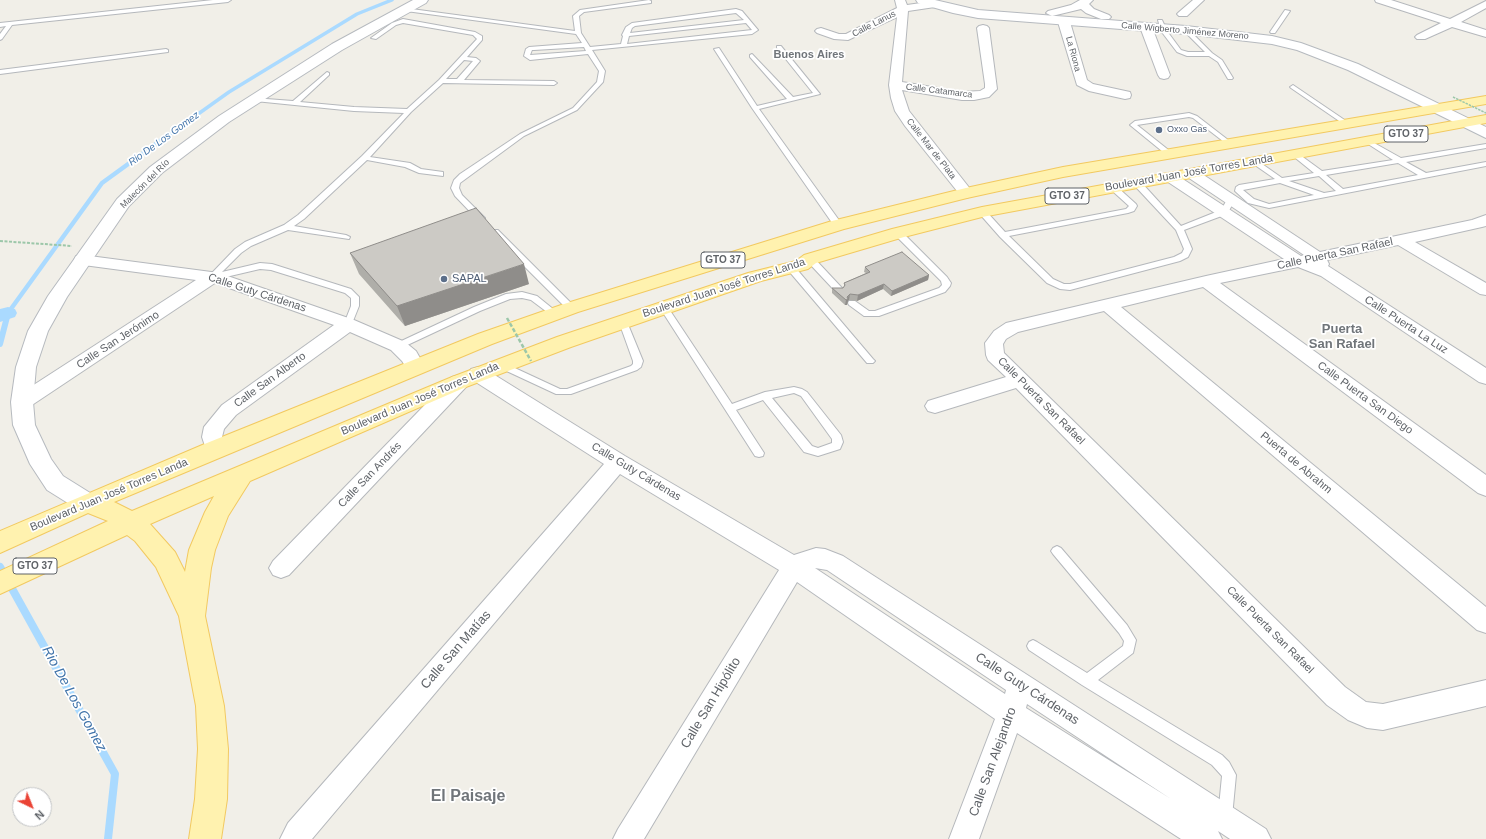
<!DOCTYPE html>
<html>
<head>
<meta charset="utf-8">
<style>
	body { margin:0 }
	#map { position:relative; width:1486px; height:839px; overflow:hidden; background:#f1efe8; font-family:Arial,sans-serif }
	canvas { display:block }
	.north { position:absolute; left:12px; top:787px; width:40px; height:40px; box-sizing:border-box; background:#fff; border:1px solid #bfc1c3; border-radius:50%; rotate:137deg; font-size:11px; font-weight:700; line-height:16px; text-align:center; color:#5f6368 }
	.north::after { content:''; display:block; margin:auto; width:14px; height:18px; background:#ea4335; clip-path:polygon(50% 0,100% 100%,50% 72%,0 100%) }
</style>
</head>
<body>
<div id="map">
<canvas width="1486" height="839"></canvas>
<div class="north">N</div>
</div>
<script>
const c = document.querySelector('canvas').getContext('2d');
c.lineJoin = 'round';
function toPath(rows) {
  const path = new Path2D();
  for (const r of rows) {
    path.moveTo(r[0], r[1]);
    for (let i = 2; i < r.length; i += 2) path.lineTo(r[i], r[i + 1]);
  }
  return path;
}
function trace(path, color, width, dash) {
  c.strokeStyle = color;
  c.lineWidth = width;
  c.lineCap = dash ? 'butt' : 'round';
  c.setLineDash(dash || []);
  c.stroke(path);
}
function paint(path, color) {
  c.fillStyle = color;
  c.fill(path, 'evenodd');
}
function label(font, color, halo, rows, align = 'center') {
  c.font = font + ' Arial,sans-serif';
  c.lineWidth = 3.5;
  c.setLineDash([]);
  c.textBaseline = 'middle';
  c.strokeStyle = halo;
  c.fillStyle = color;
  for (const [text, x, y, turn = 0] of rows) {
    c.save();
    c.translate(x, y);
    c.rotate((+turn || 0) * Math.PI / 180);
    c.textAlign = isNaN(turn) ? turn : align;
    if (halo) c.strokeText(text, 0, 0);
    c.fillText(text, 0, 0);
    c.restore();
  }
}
const streamFar3 = toPath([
	[163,139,229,92,357,14,392,0]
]);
const streamFar2 = toPath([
	[7,318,8,313,102,183,164,138]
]);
const streamFar1 = toPath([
	[0,344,7,317]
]);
const stream = toPath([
	[0,567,115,774,108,839]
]);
const canal = toPath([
	[8,307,15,309,17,313,15,317,0,322,0,309,8,307]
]);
const path = toPath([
	[0,241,72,246]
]);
const lane = toPath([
	[213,0,231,0,228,2,12,25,2,39,0,40,0,34,6,26,0,27,0,23,213,0],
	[649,0,651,1,651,3,584,12,579,16,581,33,590,47,621,44,623,36,622,35,626,27,632,23,736,9,742,11,758,30,752,34,592,50,605,71,603,82,577,110,524,136,460,183,459,188,462,195,485,218,484,220,478,220,455,196,451,188,454,180,460,174,520,134,573,108,597,82,599,71,588,54,530,60,524,56,526,49,529,47,582,43,576,34,406,11,404,10,404,8,575,31,573,16,580,10,649,0],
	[736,13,744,20,630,33,632,28,635,26,736,13],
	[746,23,752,30,627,44,629,36,746,23],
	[584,47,586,51,530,55,532,50,534,50,584,47],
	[1285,10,1290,11,1275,33,1271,33,1270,32,1285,10],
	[403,19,475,32,482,36,482,40,467,57,476,58,480,61,464,80,554,81,557,83,554,85,443,83,411,112,370,157,410,163,421,169,443,172,443,176,419,173,405,167,367,160,304,219,294,226,346,235,350,237,349,239,288,230,251,246,241,253,222,272,260,263,272,264,351,289,359,297,359,306,351,326,345,326,344,324,351,306,351,298,345,293,271,270,260,269,213,280,210,279,209,277,210,275,235,249,245,242,284,225,298,215,362,156,404,113,354,111,255,101,253,100,253,98,293,101,327,72,329,73,329,75,300,102,354,107,407,109,439,80,477,39,473,35,403,23,396,25,376,39,371,38,392,23,403,19],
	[464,60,473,61,457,79,446,79,464,60],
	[1158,20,1162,20,1167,31,1181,50,1188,52,1205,52,1183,30,1188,29,1212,53,1222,60,1233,78,1232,79,1228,79,1218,62,1209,56,1187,56,1177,52,1161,31,1158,20],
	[777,46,781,46,820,94,759,109,841,223,841,227,835,227,752,108,714,49,719,48,757,106,787,99,750,57,750,55,752,54,793,97,813,93,777,48,777,46],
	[166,49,168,50,168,52,0,74,0,70,166,49],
	[1293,85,1349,123,1349,125,1345,125,1291,88,1290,87,1293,85],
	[1189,113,1197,116,1232,143,1232,145,1228,145,1193,118,1189,117,1137,125,1171,152,1172,154,1168,156,1130,125,1135,121,1189,113],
	[1367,139,1401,158,1486,144,1486,148,1406,162,1426,173,1486,162,1486,166,1269,208,1248,203,1235,191,1236,187,1239,185,1275,179,1252,163,1251,161,1255,159,1282,178,1314,173,1293,156,1292,154,1296,152,1322,171,1393,160,1365,142,1365,140,1367,139],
	[1398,163,1418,175,1343,189,1326,175,1398,163],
	[1319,176,1336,191,1324,193,1289,181,1319,176],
	[1280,183,1314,195,1269,204,1254,199,1243,190,1280,183],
	[1134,181,1140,181,1181,226,1221,210,1228,198,1234,198,1235,200,1227,214,1184,230,1192,249,1188,257,1180,261,1070,290,1060,289,1047,283,1000,237,978,212,982,210,985,210,1005,232,1126,209,1129,206,1108,187,1109,185,1115,185,1136,204,1137,206,1134,211,1128,213,1009,236,1053,279,1064,284,1070,284,1174,257,1182,253,1184,249,1176,230,1134,185,1134,181],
	[492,230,498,230,574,306,575,308,574,310,568,310,492,234,492,230],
	[895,231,901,231,947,277,951,283,950,286,945,292,879,316,864,316,849,305,848,303,849,301,855,301,869,311,875,311,939,288,942,285,941,281,895,235,895,231],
	[810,256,813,257,842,288,843,290,842,292,836,292,807,261,806,259,807,257,810,256],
	[791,265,794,266,873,359,875,361,873,363,867,363,788,270,787,268,791,265],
	[522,292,537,296,558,313,554,316,551,315,531,300,522,298,510,299,480,311,401,348,395,348,393,346,395,344,474,307,506,294,522,292],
	[664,305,667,306,732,404,765,392,794,387,802,389,807,392,841,435,843,442,840,449,818,456,804,452,763,400,736,410,764,453,763,456,759,457,755,456,660,308,664,305],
	[794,393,801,396,832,439,832,443,818,448,812,446,772,398,794,393],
	[623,319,627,322,643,361,641,367,637,370,571,394,556,394,498,367,496,365,498,363,504,363,560,389,567,389,631,366,633,364,633,361,619,322,623,319],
	[1057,546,1061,548,1127,625,1136,640,1133,653,1098,680,1222,755,1229,762,1236,775,1232,817,1230,822,1225,824,1220,822,1218,817,1222,776,1212,765,1082,685,1029,650,1027,646,1029,642,1033,640,1037,642,1087,673,1123,646,1124,641,1119,633,1053,554,1051,551,1053,548,1057,546]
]);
const street = toPath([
	[895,0,905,0,907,5,935,1,940,4,935,7,908,11,902,82,962,92,980,91,985,88,985,84,977,28,979,26,983,25,987,26,989,28,997,89,989,97,974,100,962,100,902,90,909,111,971,190,974,193,971,196,966,198,961,196,905,126,895,111,891,98,889,85,897,17,848,40,834,39,817,33,815,31,817,29,821,28,839,34,846,34,897,8,895,0],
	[1080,0,1093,0,1089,4,1094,9,1109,15,1111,17,1109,19,1101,19,1086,13,1081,9,1052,16,1046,13,1048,11,1071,5,1080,0],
	[1193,0,1204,0,1187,16,1179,16,1177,14,1179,12,1193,0],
	[1375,0,1391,0,1450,19,1486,1,1486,8,1461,22,1486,30,1486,37,1452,27,1425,39,1417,39,1415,37,1417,35,1441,23,1376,2,1375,0],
	[1064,19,1068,20,1070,22,1087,80,1093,84,1130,92,1131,95,1130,98,1125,99,1089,91,1077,85,1058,22,1060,20,1064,19],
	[1146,24,1150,25,1152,27,1170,75,1168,78,1164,79,1160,78,1158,75,1140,27,1142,25,1146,24],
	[1191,169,1196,170,1320,252,1472,220,1486,215,1486,226,1482,227,1415,242,1486,283,1486,295,1480,294,1398,245,1327,260,1329,264,1328,266,1486,368,1486,384,1479,382,1321,276,1298,267,1220,283,1486,475,1486,496,1478,493,1203,287,1121,307,1486,607,1486,633,1477,630,1104,311,1018,332,1006,339,1003,344,1004,353,1345,687,1366,702,1383,704,1486,680,1486,706,1383,730,1367,728,1348,720,1327,705,1016,388,935,413,928,411,925,406,928,401,1006,377,988,360,986,355,985,343,994,331,1006,323,1206,276,1284,259,1165,180,1163,177,1165,174,1170,173,1175,174,1301,256,1304,255,1186,176,1184,173,1186,170,1191,169],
	[82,255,219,273,354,320,405,342,416,351,425,367,423,372,416,374,409,372,402,361,391,350,350,332,236,415,224,429,222,437,225,449,222,455,215,457,208,455,202,437,204,427,222,405,334,325,215,283,29,407,22,409,15,407,12,402,15,397,196,280,76,264,74,260,76,256,82,255],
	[478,367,485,369,625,456,794,555,816,548,825,549,843,556,1266,829,1271,839,1230,839,1218,831,1222,839,1181,839,1017,733,979,839,949,839,995,719,797,582,644,839,613,839,618,829,779,570,620,474,312,839,280,839,288,823,604,464,471,379,468,374,471,369,478,367],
	[815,568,827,570,1006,690,1005,694,815,568],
	[1027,704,1171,799,1026,708,1027,704],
	[459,375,466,377,469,382,466,387,289,575,281,578,273,575,269,568,273,561,452,377,459,375]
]);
const secondary = toPath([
	[413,0,428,0,426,3,342,50,229,122,162,173,129,206,67,297,48,331,36,367,33,402,35,425,51,459,63,476,95,496,99,503,95,510,87,513,79,510,47,490,30,464,13,425,11,402,16,367,28,331,48,296,117,199,150,167,219,116,332,44,413,0],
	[916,0,935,0,978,10,1186,26,1272,36,1301,43,1358,64,1486,127,1486,138,1348,70,1297,50,1272,44,1186,34,978,18,953,13,918,3,916,0]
]);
const primary = toPath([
	[1486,96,1486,104,1063,177,967,198,844,229,578,312,492,344,114,502,132,511,452,377,557,337,748,273,796,261,804,255,892,229,982,207,1486,115,1486,123,982,217,904,237,816,263,808,269,761,281,571,347,466,387,250,481,228,516,215,550,211,568,205,616,224,706,228,749,227,799,221,839,189,839,195,799,198,749,196,706,179,616,156,567,135,541,127,535,0,594,0,571,108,521,88,513,0,553,0,531,207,443,478,334,564,304,832,221,966,188,1063,167,1486,96],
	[214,496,205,512,189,550,185,572,175,552,150,524,214,496]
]);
const pathBridgeFar1 = toPath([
	[1453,97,1486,113]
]);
const pathBridge = toPath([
	[507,318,531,361]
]);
const wall = toPath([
	[350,253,529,284,405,326,359,274],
	[865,267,929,275,928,280,891,296,883,289,857,301,849,300,848,301,847,305,845,305,832,293,832,288,843,288,844,287,844,283,866,273,864,272]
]);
const shadedWall = toPath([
	[524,264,529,284,405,326,397,306],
	[929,275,928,280,891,296,892,291],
	[884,284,883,289,857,301,858,295],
	[850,294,849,300,848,301,847,305,845,305,846,300]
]);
const building = toPath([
	[476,208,524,264,397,306,350,253,476,208],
	[902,252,929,275,892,291,884,284,858,295,850,294,847,297,848,299,846,300,832,288,843,288,845,285,844,283,870,272,865,267,902,252]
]);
const markers = [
	[1159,130,4,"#5c6f8a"],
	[444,279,4,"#5c6f8a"]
];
const farStreetnames = [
	["Calle Lanus",874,24,-27],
	["Calle Wigberto Jiménez Moreno",1185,31,5],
	["La Riona",1073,54,75],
	["Calle Catamarca",939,91,7],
	["Calle Mar de Plata",931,149,52],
	["Malecón del Río",145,184,-45]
];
const farServicenames = [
	["Oxxo Gas",1167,130]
];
const shields = [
	[1406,134,44],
	[1067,196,44],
	[723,260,44],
	[35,566,44]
];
const shieldNames = [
	["GTO 37",1406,134],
	["GTO 37",1067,196],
	["GTO 37",723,260],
	["GTO 37",35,566]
];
const farWaternames = [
	["Rio De Los Gomez",164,139,-36]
];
const farQuarternames = [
	["Buenos Aires",809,55]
];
const streetNames = [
	["Boulevard Juan José Torres Landa",1189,173,-10],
	["Calle Puerta San Rafael",1335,254,-12],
	["Boulevard Juan José Torres Landa",724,288,-18],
	["Calle Guty Cárdenas",257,293,18],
	["Calle Puerta La Luz",1406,325,33],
	["Calle San Jerónimo",118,340,-33],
	["Calle San Alberto",270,380,-36],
	["Calle Puerta San Diego",1365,398,36],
	["Boulevard Juan José Torres Landa",420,399,-23],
	["Calle Puerta San Rafael",1041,401,45],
	["Puerta de Abrahm",1296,463,40],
	["Calle Guty Cárdenas",636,472,31],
	["Calle San Andrés",370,475,-46],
	["Boulevard Juan José Torres Landa",109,495,-23],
	["Calle Puerta San Rafael",1270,630,45]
];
const serviceNames = [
	["SAPAL",452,279]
];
const quarterNames = [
	["Puerta",1342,329],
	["San Rafael",1342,344]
];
const nearStreetnames = [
	["Calle San Matías",456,650,-49],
	["Calle Guty Cárdenas",1027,689,33],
	["Calle San Hipólito",711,703,-59],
	["Calle San Alejandro",993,762,-70]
];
const nearWaternames = [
	["Rio De Los Gomez",74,699,61]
];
const nearQuarternames = [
	["El Paisaje",468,797]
];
trace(streamFar3, '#aadaff', 3.5);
trace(streamFar2, '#aadaff', 4.5);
trace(streamFar1, '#aadaff', 6);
trace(stream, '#aadaff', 8);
paint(canal, '#aadaff');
trace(lane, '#b5b8bc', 2);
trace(street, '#b5b8bc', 2);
trace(secondary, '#b6babf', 2);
trace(primary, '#f2c960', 2);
trace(path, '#9cc7a9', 2, [3, 1.5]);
paint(lane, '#fff');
paint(street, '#fff');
paint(secondary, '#fff');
paint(primary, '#fff2af');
trace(pathBridgeFar1, '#9cc7a9', 1.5, [2.5, 1]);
trace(pathBridge, '#9cc7a9', 2.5, [4, 2]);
paint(wall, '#afaea9');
paint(shadedWall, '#8f8d8a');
paint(building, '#cccac5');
trace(building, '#8f8d8a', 1);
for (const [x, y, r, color] of markers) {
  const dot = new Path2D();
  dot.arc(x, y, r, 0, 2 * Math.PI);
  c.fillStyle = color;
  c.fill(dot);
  trace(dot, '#fff', 1.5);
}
label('9px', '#5f6368', '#fff', farStreetnames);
label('9px', '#4e5e75', '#fff', farServicenames, 'left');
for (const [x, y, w] of shields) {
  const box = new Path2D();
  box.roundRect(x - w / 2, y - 8, w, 16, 3);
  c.fillStyle = '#fff';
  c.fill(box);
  trace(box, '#5f6368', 1);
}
label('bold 10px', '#5f6368', null, shieldNames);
label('italic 10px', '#4174aa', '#fff', farWaternames);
label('bold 11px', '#70757a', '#fff', farQuarternames);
label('11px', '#5f6368', '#fff', streetNames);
label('11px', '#4e5e75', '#fff', serviceNames, 'left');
label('bold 13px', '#70757a', '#fff', quarterNames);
label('13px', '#5f6368', '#fff', nearStreetnames);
label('italic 14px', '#4174aa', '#fff', nearWaternames);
label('bold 16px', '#70757a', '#fff', nearQuarternames);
</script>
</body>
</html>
